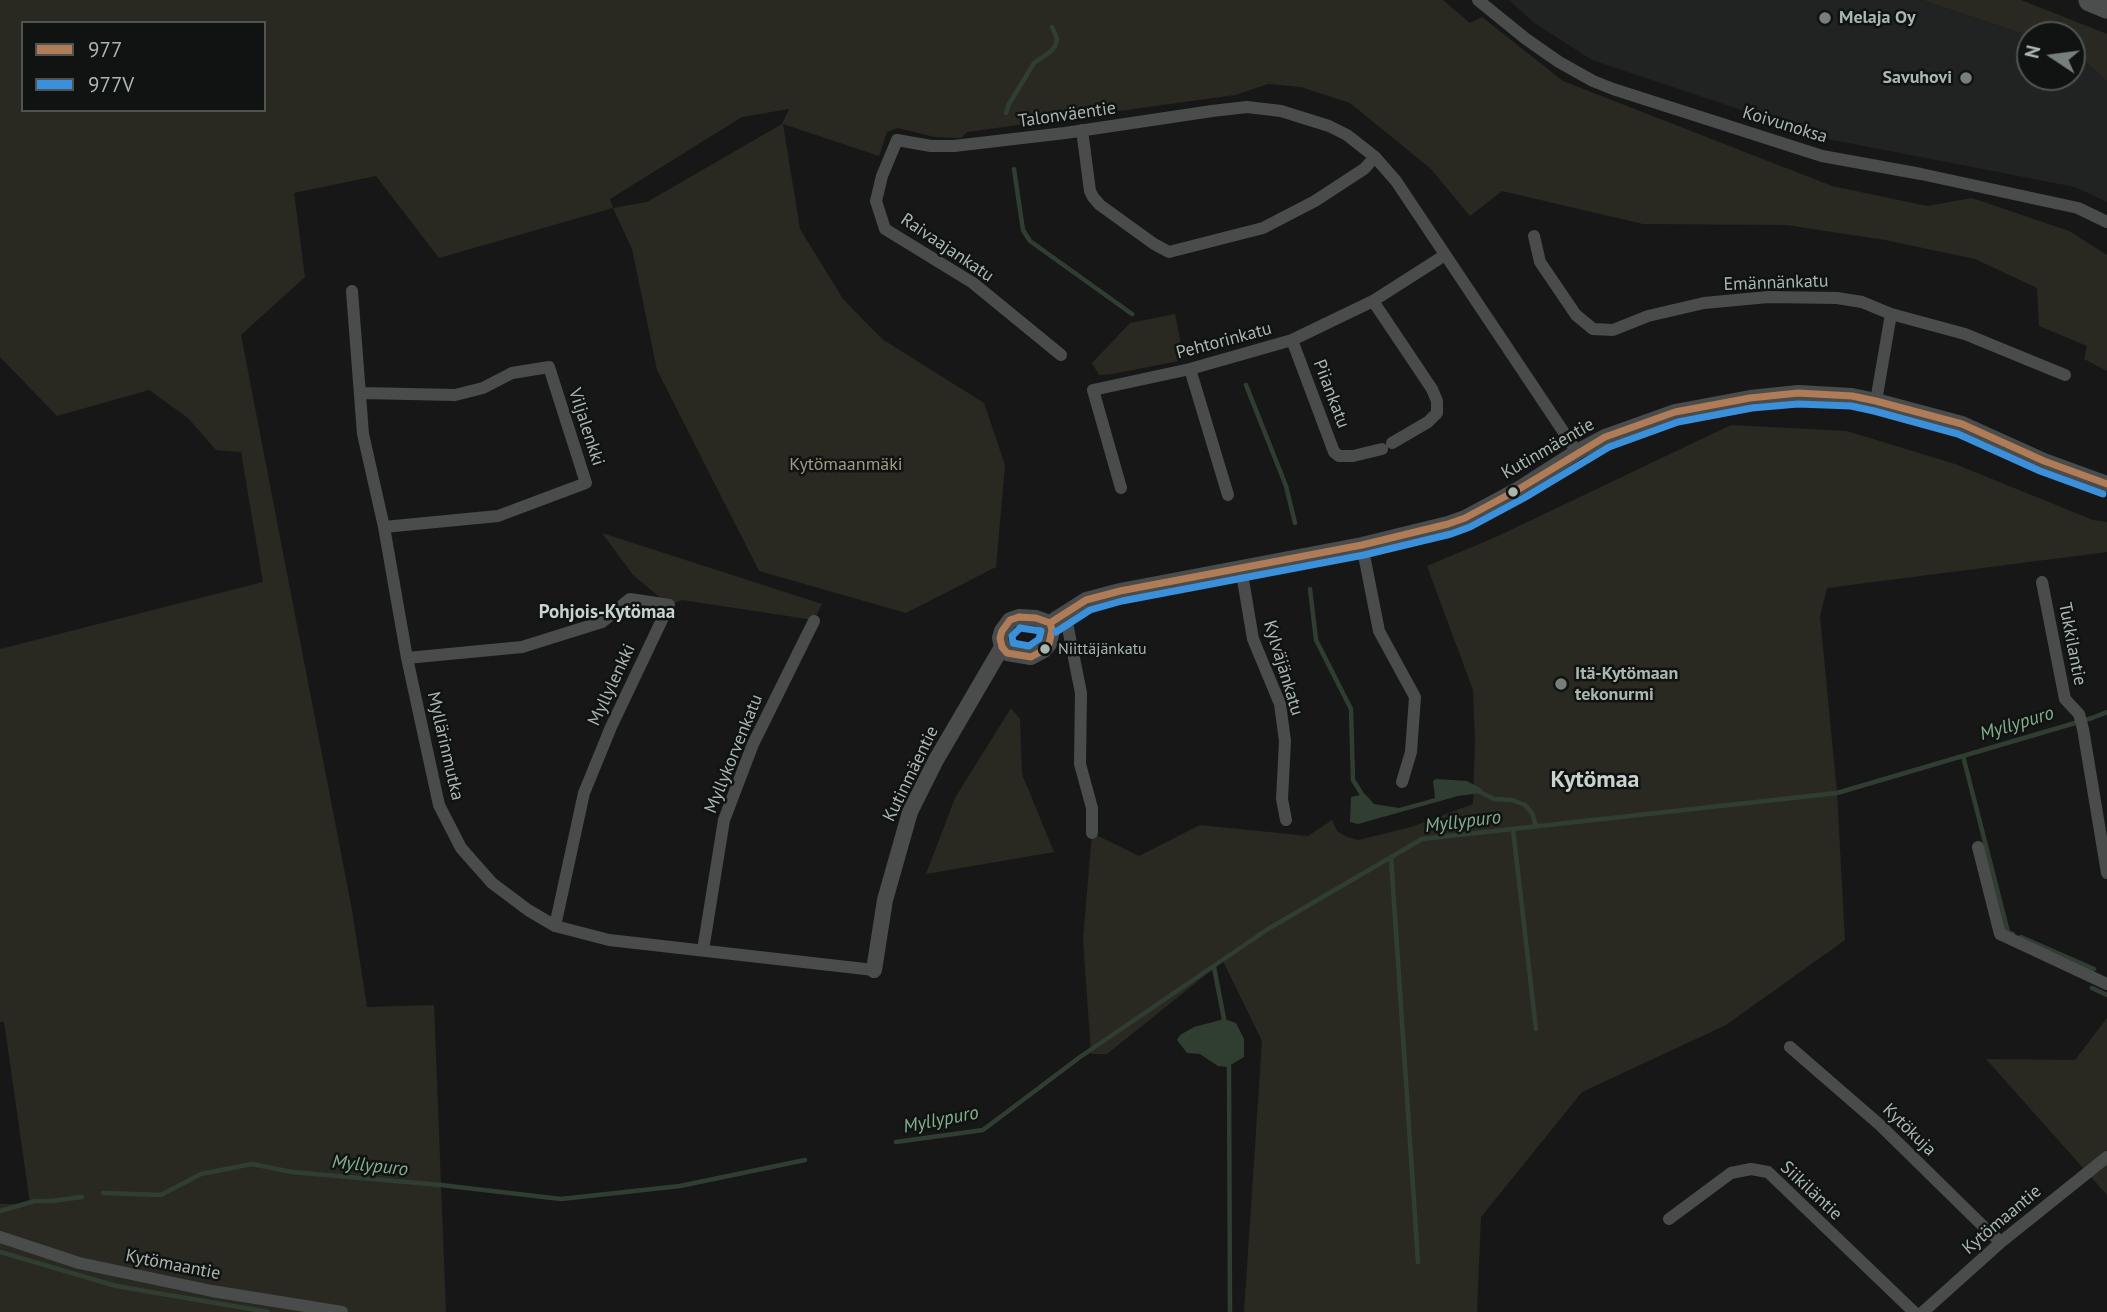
<!DOCTYPE html>
<html>
<head>
<meta charset="utf-8">
<style>
	body { margin:0 }
	#map { position:relative; width:2107px; height:1312px; overflow:hidden; background:#171717; font-family:"PT Sans",sans-serif }
	canvas { display:block }
	.legend { position:absolute; left:21px; top:21px; width:245px; height:91px; box-sizing:border-box; background:#111312; border:2px solid #4e5551; margin:0; padding:9px 12px; list-style:none; font-size:21px; color:#a9b7af }
	.legend li { display:flex; align-items:center; gap:14px; height:35px }
	.legend b { width:35px; border:2px solid #4e5551 }
	.north { position:absolute; left:2016px; top:21px; width:70px; height:70px; box-sizing:border-box; background:#111312; border:2px solid #4e5551; border-radius:50%; rotate:283deg; font-size:19px; font-weight:700; line-height:28px; text-align:center; color:#a9b7af }
	.north::after { content:''; display:block; margin:auto; width:24px; height:32px; background:#767f7a; clip-path:polygon(50% 0,100% 100%,50% 72%,0 100%) }
</style>
</head>
<body>
<div id="map">
<canvas width="2107" height="1312"></canvas>
<ul class="legend">
<li><b style="height:9px;background:#b07c57"></b>977</li>
<li><b style="height:9px;background:#3a90db"></b>977V</li>
</ul>
<div class="north">N</div>
</div>
<script>
const c = document.querySelector('canvas').getContext('2d');
c.lineJoin = 'round';
function paint(path, color) {
  c.fillStyle = color;
  c.fill(path, 'evenodd');
}
function toPath(rows) {
  const path = new Path2D();
  for (const r of rows) {
    path.moveTo(r[0], r[1]);
    for (let i = 2; i < r.length; i += 2) path.lineTo(r[i], r[i + 1]);
  }
  return path;
}
function trace(path, color, width, dash) {
  c.strokeStyle = color;
  c.lineWidth = width;
  c.lineCap = dash ? 'butt' : 'round';
  c.setLineDash(dash || []);
  c.stroke(path);
}
function label(font, color, halo, rows, align = 'center') {
  c.font = font + ' "PT Sans",sans-serif';
  c.lineWidth = 5;
  c.setLineDash([]);
  c.textBaseline = 'middle';
  c.strokeStyle = halo;
  c.fillStyle = color;
  for (const [text, x, y, turn = 0] of rows) {
    c.save();
    c.translate(x, y);
    c.rotate((+turn || 0) * Math.PI / 180);
    c.textAlign = isNaN(turn) ? turn : align;
    if (halo) c.strokeText(text, 0, 0);
    c.fillText(text, 0, 0);
    c.restore();
  }
}
const built = toPath([
	[1509,0,1922,0,2030,36,2030,77,2072,77,2072,50,2107,81,2107,202,2075,187,1828,139,1592,60,1533,22]
]);
const green = toPath([
	[0,0,1443,0,1470,23,1482,17,1563,81,1832,186,1927,206,1972,198,2069,231,2107,255,2107,371,2084,359,2087,346,2039,326,2037,288,1975,259,1885,240,1786,225,1643,224,1502,191,1470,216,1431,169,1350,103,1301,87,1268,84,1235,95,967,132,961,138,935,137,897,128,887,132,879,156,783,124,800,229,843,299,882,339,984,403,1005,465,996,567,906,613,759,571,657,370,632,249,613,208,439,258,376,176,294,193,305,277,241,335,352,910,367,1007,434,1005,446,1312,0,1312,0,1204,30,1204,4,1022,0,1022,0,649,263,582,241,452,216,450,188,418,149,390,57,416,0,357],
	[23,23,264,23,264,110,23,110],
	[789,109,782,124,647,202,613,208,610,199,742,117],
	[1922,0,2021,0,2107,34,2107,81,2072,50,2072,35,2030,36],
	[1175,314,1184,360,1112,374,1099,375,1092,363,1130,323],
	[1731,425,1847,431,1955,464,2093,520,2107,522,2107,552,1827,588,1820,616,1837,793,1845,940,1726,1025,1582,1092,1481,1217,1477,1312,1244,1312,1262,1041,1223,961,1107,1054,1091,1054,1083,939,1092,833,1139,856,1200,825,1308,836,1332,820,1337,831,1347,837,1358,840,1411,827,1473,804,1475,741,1473,690,1427,566,1498,536],
	[602,533,822,604,814,620,682,600,669,605,633,575],
	[1011,708,1020,719,1022,774,1054,852,926,874,955,798],
	[2107,1018,2107,1195,1986,1059,2075,1060]
]);
const water = toPath([
	[1436,779,1467,781,1482,789,1480,793,1458,796,1358,824,1350,822,1351,797,1365,794,1374,804,1399,808,1435,798,1433,781],
	[1224,1019,1236,1023,1244,1039,1244,1057,1227,1067,1218,1066,1200,1054,1187,1053,1177,1040,1180,1035,1194,1027]
]);
const stream = toPath([
	[1006,113,1009,104,1034,63,1050,52,1055,46,1057,39,1052,27],
	[1014,169,1023,230,1030,241,1132,314],
	[1246,385,1286,486,1295,523],
	[1310,589,1316,640,1351,709,1353,780,1363,796,1363,800],
	[1963,756,2008,932,2013,934],
	[1478,791,1494,799,1512,800,1525,805,1532,813,1536,826],
	[1513,829,1536,1029],
	[1391,857,1418,1262],
	[2021,937,2094,969],
	[1214,967,1224,1019],
	[2092,988,2107,995],
	[1229,1065,1230,1312],
	[896,1142,983,1130,1080,1057,1268,929,1422,839,1837,793,2092,718,2107,712],
	[103,1193,161,1195,201,1174,252,1164,292,1172,441,1185,561,1199,680,1186,805,1160],
	[0,1211,35,1201,52,1201,82,1197],
	[0,1252,116,1286,268,1312]
]);
const minor = toPath([
	[1478,0,1526,39,1559,62,1593,81,1613,89,1822,156,1921,174,2078,208,2107,222],
	[1082,130,1090,191,1093,197,1100,205,1154,244,1169,252,1263,228,1315,201,1364,169,1375,157],
	[1534,236,1540,262,1576,315,1593,329,1613,330,1648,316,1704,303,1768,297,1837,298,1862,302,1891,314,1965,334,2065,375],
	[352,291,363,434,384,527,407,658,439,805,461,848,492,883,528,910,555,926,609,940,874,970],
	[1373,301,1432,389,1437,401,1437,413,1428,422,1392,443],
	[1292,340,1334,452,1339,456,1353,456,1382,449],
	[1061,355,973,283,885,229,876,201,882,176,897,140,931,146,954,146,1065,133,1212,111,1247,107,1281,111,1329,126,1347,135,1375,157,1396,181,1577,452],
	[1190,369,1228,495],
	[362,393,455,395,483,388,512,373,549,367,586,483,498,516,384,527],
	[1876,401,1891,314],
	[1121,488,1093,390,1190,369,1292,340,1373,301,1445,255],
	[1362,545,1379,631,1415,697,1411,752,1402,782],
	[1241,568,1253,639,1280,704,1285,741,1282,799,1286,820],
	[2042,582,2065,699,2079,714,2083,729,2107,873],
	[1065,613,1081,693,1080,764,1092,808,1092,833],
	[407,658,522,647,602,622,630,599,669,605,611,727,584,793,555,926],
	[1978,847,2000,934,2107,984],
	[703,950,724,820,753,744,814,621],
	[1790,1047,1880,1125,1986,1229,2001,1242],
	[1669,1219,1731,1173,1751,1169,1768,1172,1914,1312],
	[0,1237,79,1263,212,1291,342,1312],
	[1923,1312,2001,1242,2107,1157]
]);
const tertiary = toPath([
	[1019,617,1036,618,1050,623,1052,630,1049,644,1044,650,1031,657,1007,653,1002,647,1000,638,1002,631,1010,620,1019,617],
	[1050,623,1086,600,1120,591,1362,545,1448,524,1465,518,1519,489,1577,452,1605,437,1675,412,1750,398,1798,393,1852,396,1876,401,1962,424,2044,461,2107,484],
	[874,970,885,900,910,812,936,760,1002,647]
]);
const motorway = toPath([
	[2090,0,2107,7]
]);
const bus1 = toPath([
	[1019,617,1036,618,1050,623,1052,630,1049,644,1044,650,1031,657,1007,653,1002,647,1000,638,1002,631,1010,620,1019,617],
	[1050,623,1086,600,1120,591,1362,545,1448,524,1465,518,1519,489,1605,437,1675,412,1750,398,1798,393,1852,396,1876,401,1962,424,2044,461,2107,484]
]);
const bus2 = toPath([
	[1020,628,1041,631,1039,639,1029,646,1013,643,1012,636,1020,628],
	[1056,632,1090,610,1122,601,1364,555,1451,534,1470,527,1524,498,1609,447,1678,422,1752,408,1798,404,1851,406,1874,411,1958,434,2040,471,2103,494]
]);
const markers = [
	[1825,18,7,"#767f7a"],
	[1966,78,7,"#767f7a"],
	[1513,492,6,"#a9b7af"],
	[1045,649,6,"#a9b7af"],
	[1561,684,7,"#767f7a"]
];
const busNames = [
	["Niittäjänkatu",1058,649]
];
const poiNames = [
	["Melaja Oy",1839,18],
	["Savuhovi",1952,78,"right"],
	["Itä-Kytömaan",1575,674],
	["tekonurmi",1575,695]
];
const streetNames = [
	["Talonväentie",1067,115,-8],
	["Koivunoksa",1785,125,17],
	["Raivaajankatu",947,248,34],
	["Emännänkatu",1776,283,-2],
	["Pehtorinkatu",1224,341,-15],
	["Piiankatu",1331,394,69],
	["Viljalenkki",586,427,72],
	["Kutinmäentie",1548,449,-30],
	["Tukkilantie",2072,644,79],
	["Kylväjänkatu",1283,668,73],
	["Myllylenkki",612,685,-65],
	["Myllärinmutka",445,746,77],
	["Myllykorvenkatu",734,754,-68],
	["Kutinmäentie",911,774,-64],
	["Kytökuja",1909,1130,44],
	["Siikiläntie",1811,1191,43],
	["Kytömaantie",2002,1220,-40],
	["Kytömaantie",173,1265,11]
];
const parkNames = [
	["Kytömaanmäki",846,465]
];
const neighbourhoodNames = [
	["Pohjois-Kytömaa",607,613]
];
const waterNames = [
	["Myllypuro",2017,724,-17],
	["Myllypuro",1463,822,-7],
	["Myllypuro",941,1120,-11],
	["Myllypuro",370,1166,6]
];
const districtNames = [
	["Kytömaa",1595,780]
];
paint(built, '#212322');
paint(green, '#292922');
paint(water, '#303e32');
trace(stream, '#303e32', 4.5);
trace(minor, '#494c4b', 12);
trace(tertiary, '#494c4b', 16);
trace(motorway, '#4b4e4c', 23);
trace(bus1, '#b07c57', 7);
trace(bus2, '#3a90db', 7);
for (const [x, y, r, color] of markers) {
  const dot = new Path2D();
  dot.arc(x, y, r, 0, 2 * Math.PI);
  c.fillStyle = color;
  c.fill(dot);
  trace(dot, '#111312', 2.5);
}
label('16px', '#a9b7af', '#111312', busNames, 'left');
label('bold 18px', '#a9b7af', '#111312', poiNames, 'left');
label('18px', '#a9b7af', '#111312', streetNames);
label('18px', '#a19a81', '#111312', parkNames);
label('bold 19px', '#c9d3ce', '#111312', neighbourhoodNames);
label('italic 19px', '#82b08c', '#111312', waterNames);
label('bold 24px', '#c9d3ce', '#111312', districtNames);
</script>
</body>
</html>
